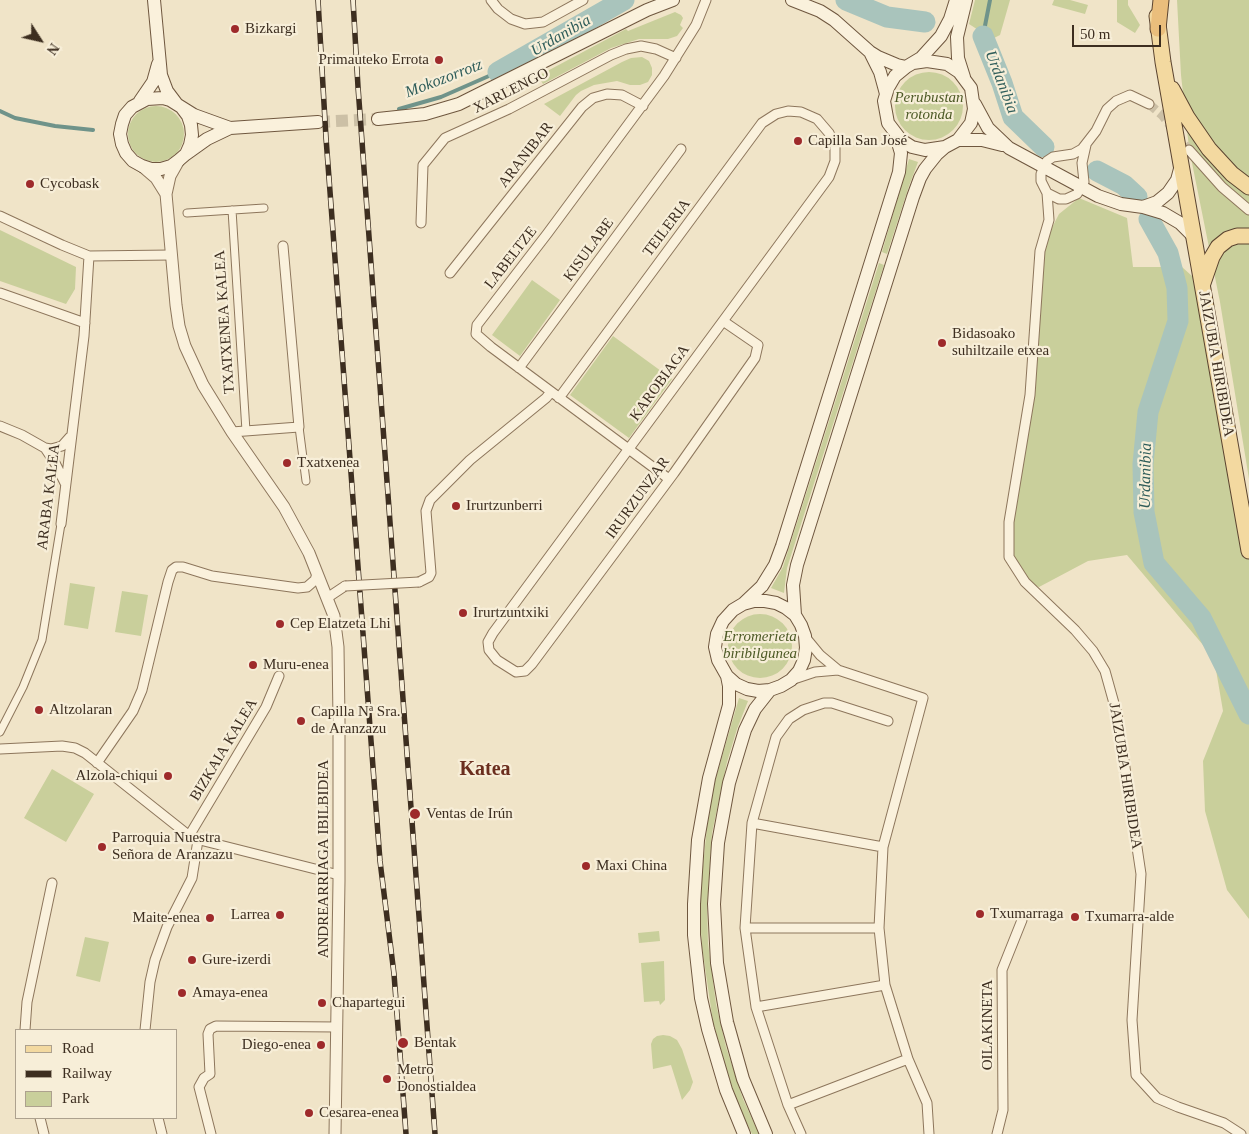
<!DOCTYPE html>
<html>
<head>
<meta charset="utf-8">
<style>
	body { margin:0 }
	#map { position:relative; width:1249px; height:1134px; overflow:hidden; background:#f0e4c8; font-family:"Times New Roman",serif }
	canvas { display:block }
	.legend { position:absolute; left:15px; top:1029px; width:162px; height:90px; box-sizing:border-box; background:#f7eed8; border:1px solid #ada18e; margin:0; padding:6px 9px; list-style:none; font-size:15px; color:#3d2e20 }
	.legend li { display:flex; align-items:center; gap:10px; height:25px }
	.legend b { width:25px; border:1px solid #ada18e }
	.north { position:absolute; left:15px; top:15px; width:50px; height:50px; -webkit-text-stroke:4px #f7eed8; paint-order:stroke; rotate:125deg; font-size:14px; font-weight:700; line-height:20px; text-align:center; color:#3d2e20 }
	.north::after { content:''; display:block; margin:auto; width:18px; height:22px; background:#3d2e20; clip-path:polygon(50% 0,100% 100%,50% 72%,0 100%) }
	.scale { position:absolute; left:1072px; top:25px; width:89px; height:22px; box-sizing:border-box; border:2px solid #3d2e20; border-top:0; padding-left:6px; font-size:15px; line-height:18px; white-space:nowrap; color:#3d2e20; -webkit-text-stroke:4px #f7eed8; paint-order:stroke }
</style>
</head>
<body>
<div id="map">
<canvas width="1249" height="1134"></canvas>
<ul class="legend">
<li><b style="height:6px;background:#f3d9a0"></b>Road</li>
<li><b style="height:6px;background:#3d2e20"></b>Railway</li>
<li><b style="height:14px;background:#c9cf9b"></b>Park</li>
</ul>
<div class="north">N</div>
<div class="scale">50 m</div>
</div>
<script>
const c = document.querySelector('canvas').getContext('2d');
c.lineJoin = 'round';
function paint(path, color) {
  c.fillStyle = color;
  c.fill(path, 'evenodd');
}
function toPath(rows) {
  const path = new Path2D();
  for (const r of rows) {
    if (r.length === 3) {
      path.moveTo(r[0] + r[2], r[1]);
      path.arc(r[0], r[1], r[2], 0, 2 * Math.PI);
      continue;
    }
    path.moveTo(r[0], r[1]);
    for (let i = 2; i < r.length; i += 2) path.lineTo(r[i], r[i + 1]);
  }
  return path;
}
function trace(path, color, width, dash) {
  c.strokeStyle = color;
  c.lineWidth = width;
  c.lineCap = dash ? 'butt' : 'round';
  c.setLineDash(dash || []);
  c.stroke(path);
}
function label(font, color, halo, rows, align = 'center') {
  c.font = font + ' "Times New Roman",serif';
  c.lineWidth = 4.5;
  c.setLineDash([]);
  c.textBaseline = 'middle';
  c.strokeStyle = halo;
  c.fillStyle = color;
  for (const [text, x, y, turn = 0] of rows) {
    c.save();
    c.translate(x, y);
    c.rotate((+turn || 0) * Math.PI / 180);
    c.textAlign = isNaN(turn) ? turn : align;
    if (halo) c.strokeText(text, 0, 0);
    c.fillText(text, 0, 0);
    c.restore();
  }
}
const green = toPath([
	[975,0,1010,0,1000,35,992,39,969,24],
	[1054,0,1070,0,1088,5,1085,14,1052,5],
	[1117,0,1128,0,1128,5,1140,25,1135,33,1117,22],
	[1177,0,1249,0,1249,479,1220,302,1189,148,1181,75],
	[675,12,681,15,683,18,680,25,683,28,677,36,668,39,639,39,611,48,543,84,538,76,626,29,628,31],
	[642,57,649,61,652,68,652,75,648,82,640,85,630,85,617,81,594,85,581,91,576,95,560,116,544,104,622,62,631,58],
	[929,106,34],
	[156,134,28],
	[909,159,918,162,909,186,887,254,882,252],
	[1079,198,1127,218,1133,267,1182,267,1202,285,1249,536,1249,919,1227,890,1205,811,1203,761,1223,711,1214,658,1127,555,1088,561,1039,587,1025,582,1009,557,1030,395,1040,251,1059,214],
	[0,230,76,267,75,289,66,304,0,281],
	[879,263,884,265,787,568,784,593,771,588,783,567],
	[532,280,560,300,520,356,492,335],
	[613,336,672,379,629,438,570,395],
	[70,583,95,587,88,629,64,625],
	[122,591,148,595,141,636,115,632],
	[760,646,32],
	[739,698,748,701,737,729,727,762,712,833,707,907,708,943,716,1004,726,1047,743,1099,759,1134,752,1134,741,1111,730,1081,713,1022,702,947,700,917,701,886,708,817,715,781],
	[52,769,94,794,66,842,24,818],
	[659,931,660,941,639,943,638,933],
	[85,937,109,942,100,982,76,976],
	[664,961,665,1000,660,1005,659,1001,644,1002,641,963],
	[663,1035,670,1036,677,1040,682,1049,693,1082,690,1090,682,1100,671,1065,653,1069,651,1044,653,1039,657,1036]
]);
const stream = toPath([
	[983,36,990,0],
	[399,109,441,97,498,72],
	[0,111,15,118,55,126,93,130]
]);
const river = toPath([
	[846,0,887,17,925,22],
	[983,36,1002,83,1013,117,1044,147],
	[498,72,624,0],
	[1097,171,1124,185,1137,197],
	[1149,219,1168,253,1177,288,1178,321,1148,412,1143,464,1144,512,1154,563,1201,618,1249,714]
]);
const minorTunnel = toPath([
	[1149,104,1162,115,1189,150]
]);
const secondaryTunnel = toPath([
	[318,122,378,119]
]);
const pedestrian = toPath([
	[232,210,246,431],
	[187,213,264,208],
	[299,427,306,481],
	[0,732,23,687,42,640,61,524]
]);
const minor = toPath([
	[491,0,498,9,511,19,525,24,543,22,583,0],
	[1086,145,1082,163,1084,182,1077,194,1066,199,1059,199,1047,193,1041,181,1041,174,1047,161,1053,157,1073,154,1082,149,1096,131,1107,109,1116,101,1130,95,1149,104],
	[1189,150,1222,187,1249,210],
	[1047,193,1049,220,1040,251,1030,395,1009,522,1009,557,1025,582,1075,630,1093,651,1105,671,1117,714,1141,874,1132,1020,1136,1075,1157,1098,1178,1107,1224,1123,1241,1134],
	[0,216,62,245,89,256,171,255],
	[421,223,423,165,445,138,509,109,611,55,626,49,641,46,656,49,676,58],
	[450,273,582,107,593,98,607,94,622,95,643,106],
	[0,293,85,323],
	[519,368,681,149],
	[559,398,762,123,776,114,788,111,801,112,817,119,829,133,835,146,835,161,829,177,723,321,493,633,488,642,489,650,497,660,516,672,525,671,532,664,674,473,755,358,758,345,723,321],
	[0,426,22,435,45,448,51,449,62,446,70,437],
	[232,432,299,427,283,246],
	[45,448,55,463,65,483],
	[669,479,491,347,476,334,477,325,547,234,664,76,696,25,706,0],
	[61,524,84,336,89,256],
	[419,582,429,577,431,573,426,511,430,500,470,460,546,398,551,392],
	[327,598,345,586],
	[806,638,820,655,838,670,923,698,883,847,879,928,885,985,908,1059,927,1103,929,1134],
	[794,679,815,672,838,670],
	[0,749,62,746,75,748,85,753,192,838,339,875],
	[97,763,133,711,142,690,168,582,172,570,176,567,183,567,212,576,298,588,307,587,315,580,317,574],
	[752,823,883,847],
	[189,836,266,707,279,676],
	[745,928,879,928],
	[756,1007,885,985],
	[25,1030,27,1002,52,883],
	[145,1030,150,982,155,960,167,927,192,878,198,840],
	[788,1105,908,1059],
	[40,1118,44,1134],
	[158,1118,162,1134],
	[211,1134,199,1087,204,1078,210,1074,208,1034,210,1029,216,1026,337,1027],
	[801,1134,788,1105,756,1007,745,928,752,823,776,737,789,719,803,710,824,703,832,703,888,721],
	[997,1134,1003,1110,1002,970,1022,920]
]);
const tertiary = toPath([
	[179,160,170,176,166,194,176,305,179,326,185,346,203,385,232,432,284,507,309,553,334,616,338,647,339,720,339,881,335,1134],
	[142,166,156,178,166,194]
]);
const secondary = toPath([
	[154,0,161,75,167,91,176,103],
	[792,0,820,11,834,20,870,52,878,57,897,65,906,67],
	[871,54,880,72,886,94],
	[913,63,927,61,947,64,959,72,971,88,974,109,971,123,958,140,945,147,925,150,912,147,901,140,888,123,884,101,888,88,895,76,906,67,921,58,941,36,950,19,956,0],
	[964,77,958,58,957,37,966,0],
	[140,101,153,82,158,64],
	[975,104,988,128,1009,148,1098,196,1121,204,1143,207,1163,213,1180,223,1194,237],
	[182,108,188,116,191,125,192,135,190,145,186,154,179,160,171,166,161,169,151,169,142,166,133,161,126,153,122,144,120,134,122,124,125,115,132,107,147,99,163,98,170,100,194,115,230,128,318,122],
	[378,119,425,114,459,104,647,10,673,0],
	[958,140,982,140,1002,145],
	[186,154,207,139,230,128],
	[1143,207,1157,202,1168,193,1177,180,1181,165],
	[743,604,754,601,765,601,776,603,786,608,795,615,801,625,805,636,806,648,804,660,799,671,791,680,781,686,770,690,758,691,747,689,736,684,727,676,718,660,715,647,717,634,723,621,733,610,743,604,762,586,775,565,782,546,899,172,901,153,896,136],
	[795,615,793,585,797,565,913,197,920,178,925,169,937,154,945,147],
	[727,676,729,686,729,705,709,778,698,840,694,904,694,935,701,998,708,1029,726,1090,744,1134],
	[766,1134,743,1079,727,1022,717,963,714,904,718,843,729,783,745,730,755,709,770,690]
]);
const primary = toPath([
	[1157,16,1163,62,1249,551],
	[1172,89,1187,117,1209,149,1232,174,1249,187],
	[1203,283,1212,257,1218,247,1228,239,1237,236,1249,236]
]);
const trunk = toPath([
	[1158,29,1161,0]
]);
const rail = toPath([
	[318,0,326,138,380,861,394,974,406,1134],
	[353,0,358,87,435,1134]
]);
const minorBridge = toPath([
	[345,586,419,582]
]);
const markers = [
	[235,29,5,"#9e2a2b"],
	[439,60,5,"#9e2a2b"],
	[798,141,5,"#9e2a2b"],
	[30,184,5,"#9e2a2b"],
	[942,343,5,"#9e2a2b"],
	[287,463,5,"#9e2a2b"],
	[456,506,5,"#9e2a2b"],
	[463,613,5,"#9e2a2b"],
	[280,624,5,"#9e2a2b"],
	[253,665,5,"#9e2a2b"],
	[39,710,5,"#9e2a2b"],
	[301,721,5,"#9e2a2b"],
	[168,776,5,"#9e2a2b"],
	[415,814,6,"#9e2a2b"],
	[102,847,5,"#9e2a2b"],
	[586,866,5,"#9e2a2b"],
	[980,914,5,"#9e2a2b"],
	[280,915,5,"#9e2a2b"],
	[1075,917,5,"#9e2a2b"],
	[210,918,5,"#9e2a2b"],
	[192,960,5,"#9e2a2b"],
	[182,993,5,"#9e2a2b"],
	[322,1003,5,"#9e2a2b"],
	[403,1043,6,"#9e2a2b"],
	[321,1045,5,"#9e2a2b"],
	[387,1079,5,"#9e2a2b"],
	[309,1113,5,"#9e2a2b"]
];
const poiNames = [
	["Bizkargi",245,29],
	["Primauteko Errota",429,60,"right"],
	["Capilla San José",808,141],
	["Cycobask",40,184],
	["Bidasoako",952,334],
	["suhiltzaile etxea",952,351],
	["Txatxenea",297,463],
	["Irurtzunberri",466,506],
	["Irurtzuntxiki",473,613],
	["Cep Elatzeta Lhi",290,624],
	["Muru-enea",263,665],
	["Altzolaran",49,710],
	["Capilla Nª Sra.",311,712],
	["de Aranzazu",311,729],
	["Alzola-chiqui",158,776,"right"],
	["Ventas de Irún",426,814],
	["Parroquia Nuestra",112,838],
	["Señora de Aranzazu",112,855],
	["Maxi China",596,866],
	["Txumarraga",990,914],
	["Larrea",270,915,"right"],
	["Txumarra-alde",1085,917],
	["Maite-enea",200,918,"right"],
	["Gure-izerdi",202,960],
	["Amaya-enea",192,993],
	["Chapartegui",332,1003],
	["Bentak",414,1043],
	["Diego-enea",311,1045,"right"],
	["Metro",397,1070],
	["Donostialdea",397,1087],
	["Cesarea-enea",319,1113]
];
const streetNames = [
	["XARLENGO",511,91,-27],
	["ARANIBAR",526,155,-52],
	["TEILERIA",667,228,-53],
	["KISULABE",589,250,-54],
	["LABELTZE",511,258,-52],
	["TXATXENEA KALEA",225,322,-94],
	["JAIZUBIA HIRIBIDEA",1216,364,80],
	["KAROBIAGA",660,383,-54],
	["ARABA KALEA",49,497,-83],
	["IRURZUNZAR",638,498,-54],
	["BIZKAIA KALEA",224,750,-59],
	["JAIZUBIA HIRIBIDEA",1125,776,81],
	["ANDREARRIAGA IBILBIDEA",324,859,-90],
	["OILAKINETA",988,1025,-90]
];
const parkNames = [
	["Perubustan",929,98],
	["rotonda",929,115],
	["Erromerieta",760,637],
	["biribilgunea",760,654]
];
const waterNames = [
	["Urdanibia",561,36,-30],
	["Mokozorrotz",444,79,-21],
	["Urdanibia",1001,82,69],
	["Urdanibia",1146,476,-89]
];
const districtNames = [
	["Katea",485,770]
];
paint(green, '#c9cf9b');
trace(stream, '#6f938a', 4);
trace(river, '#a9c4bc', 21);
trace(minorTunnel, '#ccc0a6', 9, [9, 4.5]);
trace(secondaryTunnel, '#ccc0a6', 12, [12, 6]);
trace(pedestrian, '#8d765c', 9);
trace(minor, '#8d765c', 11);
trace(tertiary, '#8d765c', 13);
trace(secondary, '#6f573f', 14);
trace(primary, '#5b4430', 17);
trace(trunk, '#5b4430', 17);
trace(pedestrian, '#faf1dc', 7);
trace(minor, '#faf1dc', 9);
trace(tertiary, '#faf1dc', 11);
trace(secondary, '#faf1dc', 12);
trace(primary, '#f3d9a0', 15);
trace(trunk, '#eabe7c', 15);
trace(rail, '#3d2e20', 5.5);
trace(rail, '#f7eed8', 4, [11]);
trace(minorBridge, '#8d765c', 11, []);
trace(minorBridge, '#faf1dc', 9);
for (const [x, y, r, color] of markers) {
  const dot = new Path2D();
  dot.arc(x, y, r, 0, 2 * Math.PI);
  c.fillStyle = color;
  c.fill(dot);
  trace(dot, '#f7eed8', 2);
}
label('15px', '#3d2e20', '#f7eed8', poiNames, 'left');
label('15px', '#3d2e20', '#f7eed8', streetNames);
label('italic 15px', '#4d5a26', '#f7eed8', parkNames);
label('italic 16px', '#2f5d5a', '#f7eed8', waterNames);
label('bold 20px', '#6b2e1e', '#f7eed8', districtNames);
</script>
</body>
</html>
